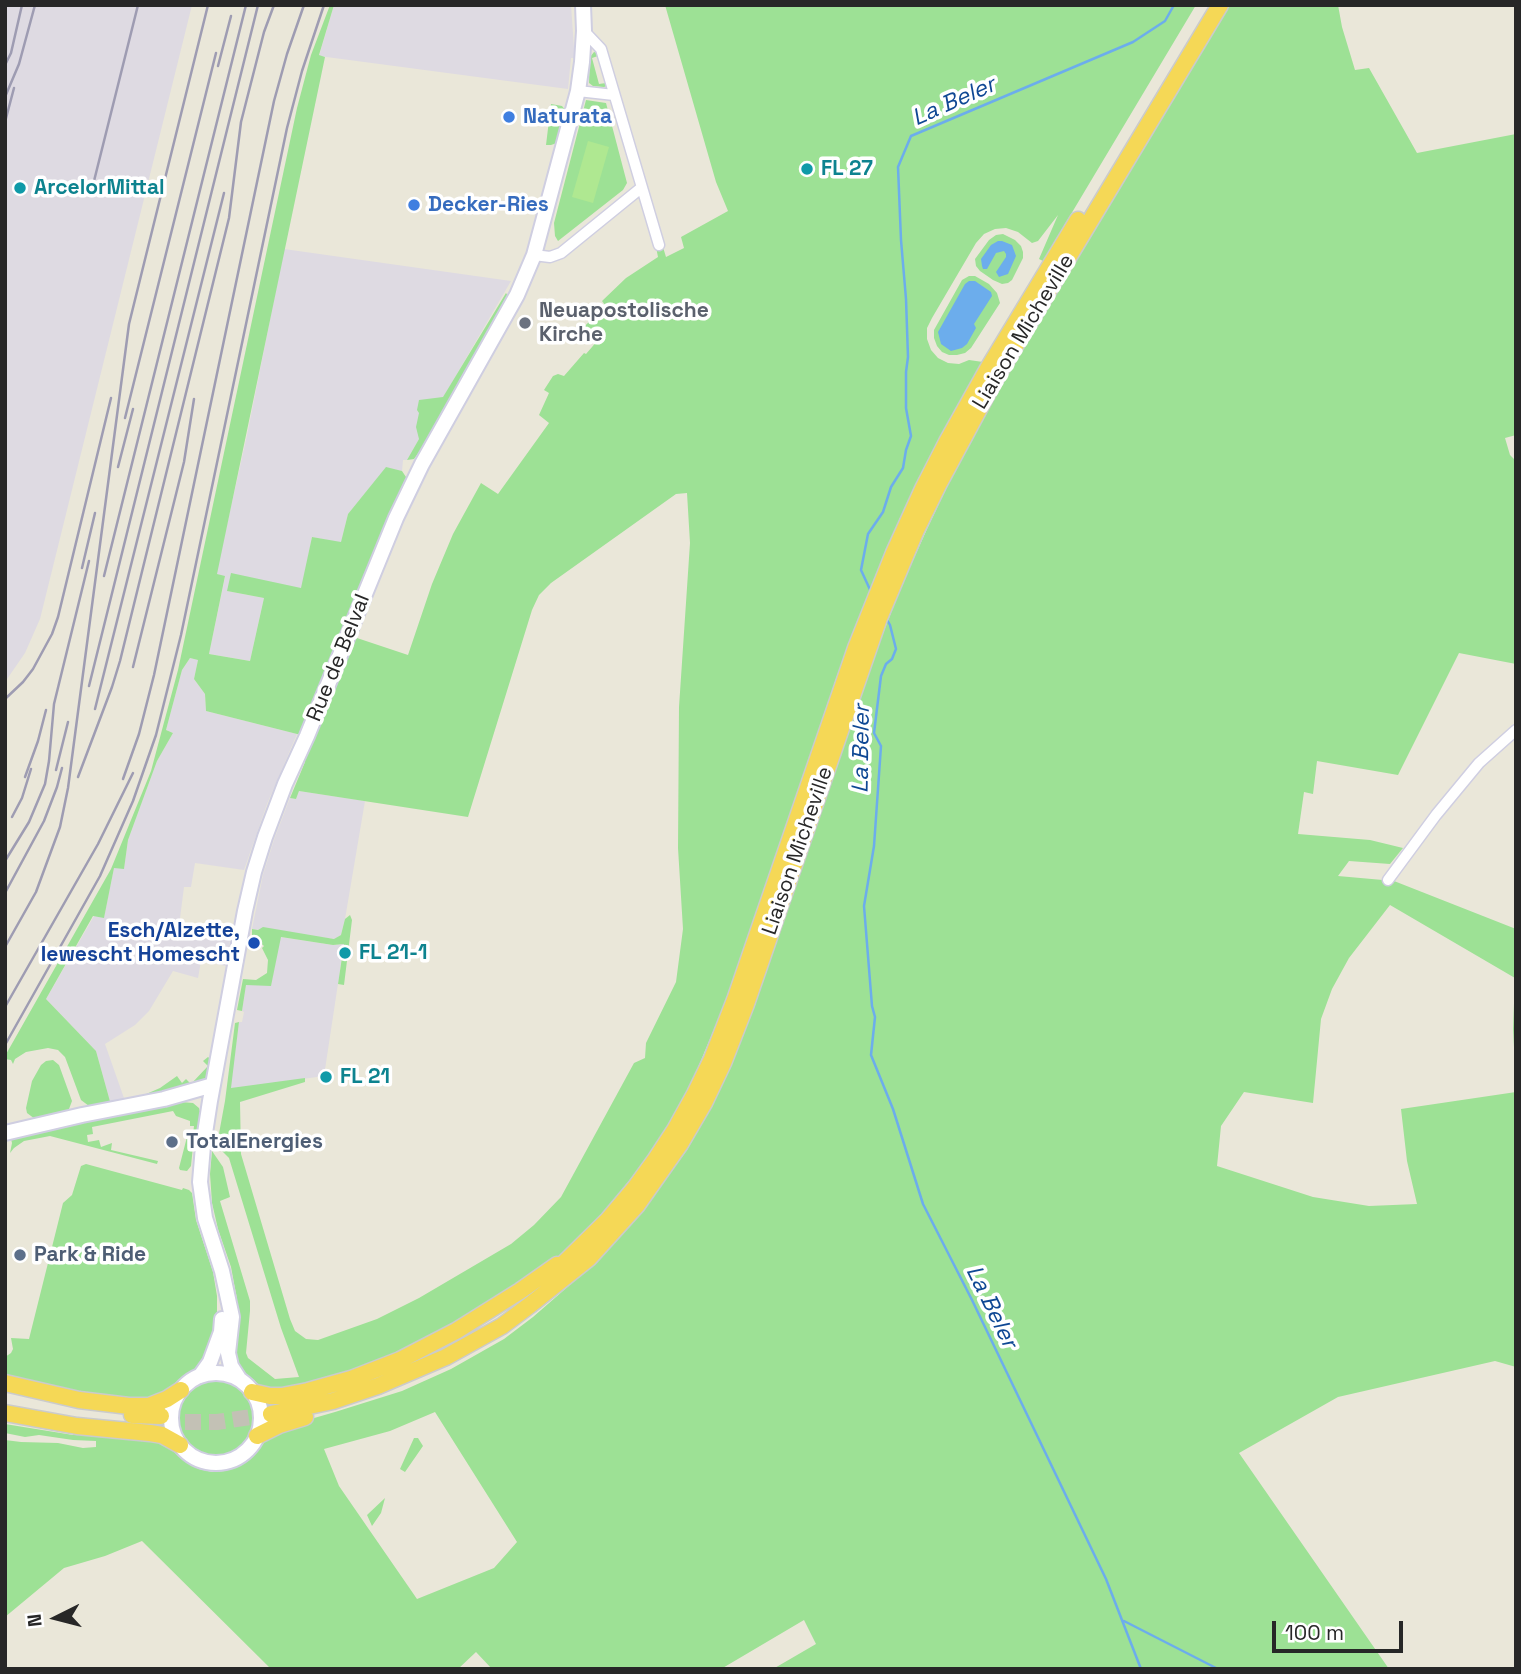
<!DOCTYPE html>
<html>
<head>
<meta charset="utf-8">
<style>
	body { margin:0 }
	#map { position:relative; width:1521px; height:1674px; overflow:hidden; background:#eae7d9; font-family:"Space Grotesk",sans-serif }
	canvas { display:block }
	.frame { position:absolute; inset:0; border:7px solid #272727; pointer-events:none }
	.north { position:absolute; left:21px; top:1583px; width:70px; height:70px; -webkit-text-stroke:5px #fff; paint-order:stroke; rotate:264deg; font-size:19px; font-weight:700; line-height:28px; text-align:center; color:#272727 }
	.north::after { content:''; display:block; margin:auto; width:24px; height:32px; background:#272727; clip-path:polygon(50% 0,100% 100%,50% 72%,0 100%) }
	.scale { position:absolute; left:1272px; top:1621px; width:131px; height:32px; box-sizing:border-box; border:4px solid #272727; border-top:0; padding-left:9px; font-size:21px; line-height:24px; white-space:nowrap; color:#272727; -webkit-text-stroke:5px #fff; paint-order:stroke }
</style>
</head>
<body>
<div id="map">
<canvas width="1521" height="1674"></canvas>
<div class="frame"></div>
<div class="north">N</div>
<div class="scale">100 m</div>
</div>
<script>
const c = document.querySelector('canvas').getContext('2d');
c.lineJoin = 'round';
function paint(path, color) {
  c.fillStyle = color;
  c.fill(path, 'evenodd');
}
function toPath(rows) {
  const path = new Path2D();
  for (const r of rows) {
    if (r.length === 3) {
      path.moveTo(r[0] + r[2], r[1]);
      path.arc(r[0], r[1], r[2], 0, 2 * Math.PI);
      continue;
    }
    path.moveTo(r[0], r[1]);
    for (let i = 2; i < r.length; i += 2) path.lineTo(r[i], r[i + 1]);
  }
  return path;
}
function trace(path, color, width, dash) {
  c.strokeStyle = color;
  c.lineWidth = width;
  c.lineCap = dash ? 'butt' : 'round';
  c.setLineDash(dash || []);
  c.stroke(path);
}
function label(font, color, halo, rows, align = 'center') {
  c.font = font + ' "Space Grotesk",sans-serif';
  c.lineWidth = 7;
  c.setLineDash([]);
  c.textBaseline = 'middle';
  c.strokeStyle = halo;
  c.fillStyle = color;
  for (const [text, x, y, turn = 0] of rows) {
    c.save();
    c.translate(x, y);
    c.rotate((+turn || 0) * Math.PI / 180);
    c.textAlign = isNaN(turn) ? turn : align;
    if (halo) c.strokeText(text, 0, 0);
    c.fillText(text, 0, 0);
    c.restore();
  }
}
const industrial = toPath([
	[5,5,192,5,40,619,25,653,5,682],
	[334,5,571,5,574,48,574,58,571,58,568,89,319,56],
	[284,249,511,281,407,460,403,460,402,471,386,468,348,514,341,543,312,537,302,588,227,591,264,598,250,661,209,654,225,577,216,574,247,435],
	[190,658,198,660,194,679,205,694,206,711,297,734,267,804,244,870,195,863,191,887,184,887,179,926,231,934,226,966,201,961,198,978,173,971,149,1011,135,1025,105,1044,125,1101,111,1105,96,1051,46,999,94,916,104,917,114,868,124,868,128,840,157,761,173,733,166,730,182,670],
	[299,791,365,801,345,919,341,935,335,939,252,929,263,875,274,840,290,798,296,799],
	[280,937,333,945,344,944,324,1076,230,1089,239,1022,242,1022,244,1012,242,1011,246,985,271,985]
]);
const green = toPath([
	[330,5,334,5,319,55,325,57,217,574,225,576,209,654,250,661,264,598,227,591,231,573,301,588,312,537,341,542,348,514,386,467,402,471,408,480,404,482,365,573,301,735,206,711,205,694,194,679,198,660,190,658,182,670,166,730,173,733,157,761,128,840,124,869,114,868,104,918,93,916,46,999,96,1051,111,1105,95,1107,89,1106,81,1100,65,1057,58,1050,48,1048,26,1052,15,1059,13,1064,11,1060,5,1059,5,1056,111,869,151,771,178,670,297,108,311,55],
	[665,5,1196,5,1043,261,1039,259,1058,215,1038,241,1032,243,1018,232,1006,228,995,229,984,234,976,243,932,318,927,328,927,339,931,350,938,358,948,363,959,364,969,360,983,362,900,518,874,579,837,676,728,996,689,1089,652,1152,605,1211,574,1244,550,1265,454,1328,328,1383,264,1391,254,1380,242,1371,232,1357,237,1318,237,1299,231,1267,218,1229,212,1203,210,1174,212,1151,223,1167,230,1197,220,1201,250,1301,250,1311,246,1353,248,1358,275,1379,299,1377,281,1328,229,1158,213,1142,214,1139,218,1139,225,1101,235,1023,239,1022,231,1088,305,1078,305,1082,240,1102,241,1154,290,1319,295,1331,306,1339,318,1340,377,1319,419,1298,511,1244,534,1225,561,1197,634,1063,645,1058,646,1043,676,982,683,929,678,848,679,707,690,543,687,493,676,494,551,583,539,595,532,610,468,817,299,791,296,799,290,798,305,762,301,760,350,645,357,638,408,655,432,584,453,534,481,483,498,494,549,423,539,415,549,393,544,390,553,376,558,374,564,376,584,353,586,354,598,340,584,327,605,305,602,301,626,278,658,257,656,247,662,244,666,257,684,248,681,237,728,211,716,182],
	[1230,5,1338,5,1342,27,1355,70,1369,68,1417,153,1516,134,1516,435,1505,438,1510,455,1516,461,1516,664,1459,653,1398,775,1317,761,1313,794,1304,792,1298,834,1370,840,1403,848,1390,864,1349,861,1338,876,1394,881,1516,929,1516,1084,1513,1029,1515,978,1390,905,1349,958,1332,989,1321,1019,1313,1103,1244,1092,1221,1126,1217,1166,1313,1197,1369,1206,1417,1204,1407,1161,1401,1109,1516,1092,1516,1367,1495,1361,1338,1397,1239,1453,1389,1669,773,1669,816,1644,804,1620,721,1669,492,1669,476,1652,458,1669,271,1669,142,1541,105,1556,64,1568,5,1617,5,1440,21,1442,58,1443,83,1448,96,1447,96,1441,73,1440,39,1435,25,1437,5,1433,5,1424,73,1435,76,1433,87,1430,170,1444,178,1455,187,1463,199,1469,212,1472,225,1471,237,1467,248,1461,257,1451,264,1440,290,1425,335,1412,402,1391,451,1369,504,1339,533,1317,595,1263,641,1213,664,1181,687,1150,712,1106,730,1067,755,1005,870,667,901,587,927,529,963,453,1000,385],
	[435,1412,517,1542,494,1568,417,1599,339,1486,324,1449,390,1431],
	[594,52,597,53,598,56,592,58,599,84,606,83,607,86,604,87,593,86,589,83,590,57],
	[586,100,606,103,627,183,623,190,558,241,555,236,554,223],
	[551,104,562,106,567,112,560,142,551,145,546,145],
	[1003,234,1015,240,1021,246,1023,252,1023,258,1012,280,1008,283,1002,284,993,280,980,271,976,266,975,259,989,240,996,235],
	[969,276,975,276,989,284,997,293,1000,303,971,348,965,353,957,355,949,355,942,352,937,346,934,338,934,330,962,280],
	[506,293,508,296,506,307,433,433,414,459,407,460,419,439,416,427,419,413,417,410,419,400,443,397],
	[350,915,352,920,344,985,338,984,344,944,333,945,281,937,271,986,246,985,242,1011,237,1010,243,979,256,980,267,973,268,960,262,948,264,946,252,935,252,929,258,930,263,927,334,939,341,935,345,919],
	[208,1057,213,1061,210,1073,206,1080,196,1086,137,1098,160,1088,177,1076,182,1083,186,1079,191,1084,208,1066,203,1061],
	[53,1060,59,1065,72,1101,69,1109,63,1114,35,1119,27,1113,26,1108,32,1081,41,1065,46,1061],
	[181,1102,193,1103,199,1108,201,1115,199,1141,193,1146,191,1166,187,1171,180,1170,179,1168,188,1133,193,1134,194,1126,190,1126,190,1121,176,1116,173,1111,92,1127,93,1134,87,1135,88,1142,99,1140,101,1147,112,1143,111,1150,158,1161,157,1164,50,1136,24,1141,14,1148,10,1153,12,1143,10,1135,170,1103],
	[86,1164,182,1190,183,1188,189,1190,192,1193,196,1220,213,1272,217,1296,217,1320,205,1361,199,1367,188,1373,178,1381,170,1390,162,1397,130,1402,5,1378,5,1357,11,1353,13,1349,11,1338,29,1339,63,1203,72,1195,81,1166],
	[216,1418,37],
	[414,1438,418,1438,423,1446,405,1472,400,1469],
	[385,1498,381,1513,372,1526,367,1515]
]);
const pitch = toPath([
	[588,141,609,147,593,203,572,197]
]);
const water = toPath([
	[998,241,1002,241,1012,245,1016,256,1008,274,999,277,996,272,1006,257,1006,254,1004,251,996,253,987,269,983,269,982,266,981,259,991,245],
	[969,281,975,281,991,292,992,296,974,324,976,328,967,344,962,348,951,351,941,344,938,332,965,284]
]);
const stream = toPath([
	[872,594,861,570,868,534,883,512,891,487,903,468,906,450,911,436,906,408,906,372,908,357,906,299,901,240,898,167,911,136,1133,42,1165,21,1174,5],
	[886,618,890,625,896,649,892,659,886,664,881,676,874,733,881,746,874,846,864,906,872,1006,875,1017,871,1055,893,1109,923,1204,972,1300,1106,1579,1141,1669],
	[1124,1621,1218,1669]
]);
const trunkTunnel = toPath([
	[161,1422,217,1422,271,1414]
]);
const minor = toPath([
	[584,31,601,49,659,245],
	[578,91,614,95],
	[534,255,550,257,561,253,641,188],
	[1388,880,1436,815,1479,763,1516,730]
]);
const secondary = toPath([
	[5,1133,82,1115,164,1099,213,1085],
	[216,1418,45],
	[200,1376,210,1362,221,1332,222,1319],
	[240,1380,231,1366,228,1353,232,1317,222,1271,205,1218,200,1182,203,1146,210,1101,245,911,254,872,265,837,285,784,307,736,396,518,422,464,517,295,534,255,578,91,582,62,584,31,583,5]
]);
const trunk = toPath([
	[550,1277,608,1220,635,1188,656,1159,675,1130,695,1094,712,1059,735,1000,856,648,894,553,923,489,947,442,989,367,1078,220],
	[5,1383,79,1400,129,1406,149,1406,167,1399,181,1390],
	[252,1392,270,1396,282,1396,308,1391,351,1379,400,1360,456,1331,520,1291,557,1265],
	[5,1413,77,1426,150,1433,162,1435,180,1445],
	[271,1414,333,1401,378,1386,446,1357,502,1326,530,1305,589,1258,637,1205,680,1144,704,1103,723,1063,746,1004,879,618,916,530,938,485,995,379,1220,5],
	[132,1415,161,1416],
	[257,1436,279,1425,305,1417]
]);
const rail = toPath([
	[5,65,11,53,22,5],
	[218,66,231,16],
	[5,97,19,64,35,5],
	[5,122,14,88],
	[93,185,138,5],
	[125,418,216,53],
	[118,467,133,409],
	[82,568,95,513],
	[104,576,246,5],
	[133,667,184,462,194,399],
	[89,686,258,5],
	[5,699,23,682,33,669,52,634,58,617,111,398],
	[95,709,224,193],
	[56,770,68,722],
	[25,777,38,741,46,710],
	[78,777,112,687,120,661,229,218,241,122,264,32,274,5],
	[123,779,139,734,154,675,274,101,287,54,304,5],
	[12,817,22,798,31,769],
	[5,861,29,822,45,784,49,761,54,704,89,561],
	[5,893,44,821,57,787,62,768],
	[5,947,36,892,60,827,68,788,129,324,208,5],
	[5,1007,98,844,133,773],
	[5,1045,100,876,133,801,156,735,181,635,287,128,302,71,324,5]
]);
const markers = [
	[509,117,7,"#3f7fe0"],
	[807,169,7,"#0f9aa8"],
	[20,188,7,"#0f9aa8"],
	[414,205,7,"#3f7fe0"],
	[525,323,7,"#6b7280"],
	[254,943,7,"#1a4fb4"],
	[345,953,7,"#0f9aa8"],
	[326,1077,7,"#0f9aa8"],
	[172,1142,7,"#5c6f8a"],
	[20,1255,7,"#5c6f8a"]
];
const shopNames = [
	["Naturata",523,117],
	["Decker-Ries",428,205]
];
const cultureNames = [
	["FL 27",821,169],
	["ArcelorMittal",34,188],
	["FL 21-1",359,953],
	["FL 21",340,1077]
];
const worshipNames = [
	["Neuapostolische",539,311],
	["Kirche",539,335]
];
const streetNames = [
	["Liaison Micheville",1024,332,-59],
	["Rue de Belval",339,658,-68],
	["Liaison Micheville",798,851,-71]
];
const transitNames = [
	["Esch/Alzette,",240,931],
	["Iewescht Homescht",240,955]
];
const serviceNames = [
	["TotalEnergies",186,1142],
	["Park & Ride",34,1255]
];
const waterNames = [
	["La Beler",954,102,-24],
	["La Beler",862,749,-89],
	["La Beler",991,1307,64]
];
paint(industrial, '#dedae2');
paint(green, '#9de195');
paint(pitch, '#afe891');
paint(water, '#6cadec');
trace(stream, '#6cadec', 2.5);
trace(trunkTunnel, '#c3c1b5', 16, [16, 8]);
trace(minor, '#cfcee1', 13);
trace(secondary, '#cfcee1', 18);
trace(trunk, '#cbcbcb', 19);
trace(minor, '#fff', 10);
trace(secondary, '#fff', 14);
trace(trunk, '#f5d856', 16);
trace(rail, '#9e9cb2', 2.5);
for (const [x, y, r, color] of markers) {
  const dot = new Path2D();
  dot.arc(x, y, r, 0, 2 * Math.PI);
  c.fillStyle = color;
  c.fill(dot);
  trace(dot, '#fff', 2.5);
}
label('bold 21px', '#366cbe', '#fff', shopNames, 'left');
label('bold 21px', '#0d838f', '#fff', cultureNames, 'left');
label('bold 21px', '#5b616d', '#fff', worshipNames, 'left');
label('21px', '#272727', '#fff', streetNames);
label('bold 21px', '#164399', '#fff', transitNames, 'right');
label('bold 21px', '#4e5e75', '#fff', serviceNames, 'left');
label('italic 23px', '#0f4894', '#fff', waterNames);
</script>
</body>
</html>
